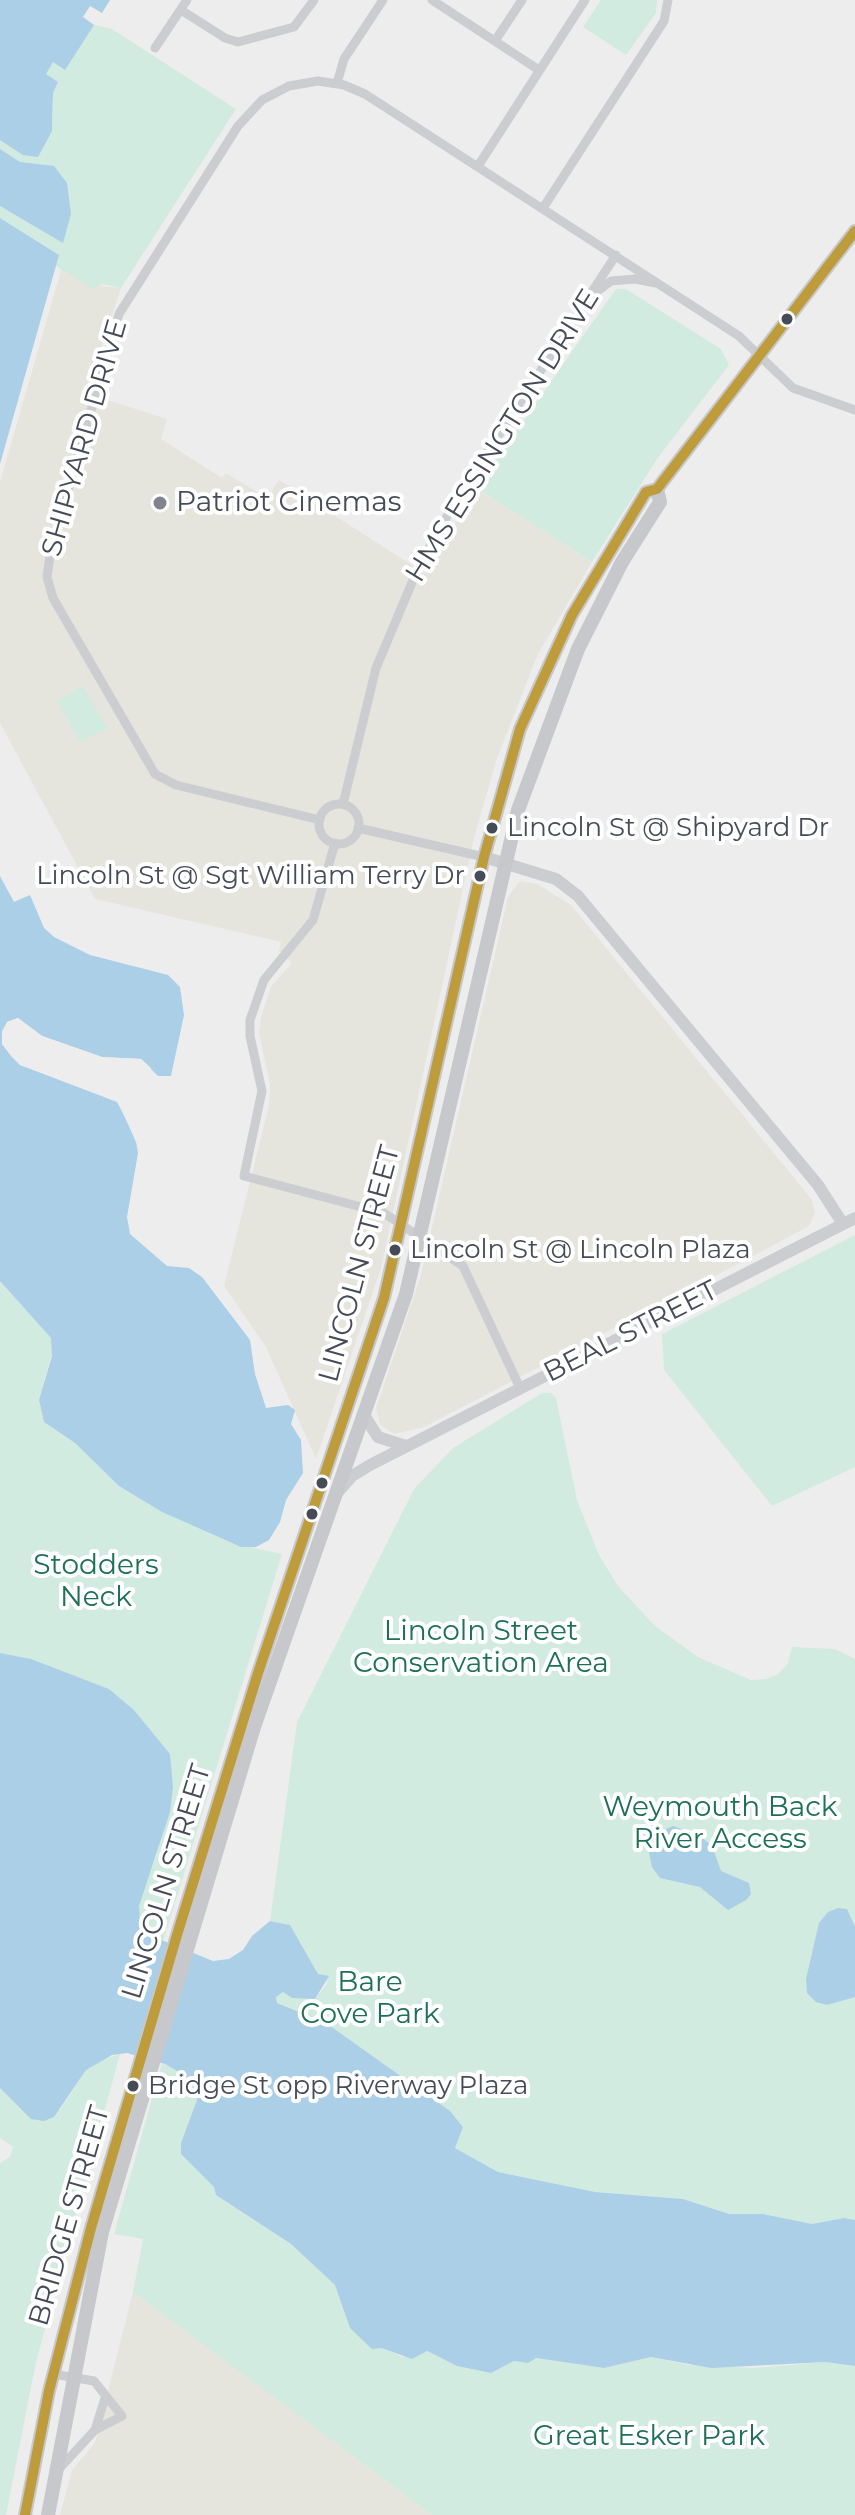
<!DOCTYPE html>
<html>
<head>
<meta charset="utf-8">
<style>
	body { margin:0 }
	canvas { display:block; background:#ededed }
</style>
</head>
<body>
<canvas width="855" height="2515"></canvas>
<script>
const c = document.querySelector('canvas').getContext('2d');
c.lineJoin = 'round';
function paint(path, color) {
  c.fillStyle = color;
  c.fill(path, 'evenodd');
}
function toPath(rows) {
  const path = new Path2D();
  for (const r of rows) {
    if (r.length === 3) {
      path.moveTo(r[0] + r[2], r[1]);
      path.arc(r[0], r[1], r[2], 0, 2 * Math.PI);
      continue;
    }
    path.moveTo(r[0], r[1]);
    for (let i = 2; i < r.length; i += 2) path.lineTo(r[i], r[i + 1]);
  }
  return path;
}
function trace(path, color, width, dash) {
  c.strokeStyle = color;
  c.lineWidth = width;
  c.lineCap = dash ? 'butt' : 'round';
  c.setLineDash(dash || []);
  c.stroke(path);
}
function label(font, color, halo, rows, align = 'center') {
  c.font = font + ' Montserrat,sans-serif';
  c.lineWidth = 8;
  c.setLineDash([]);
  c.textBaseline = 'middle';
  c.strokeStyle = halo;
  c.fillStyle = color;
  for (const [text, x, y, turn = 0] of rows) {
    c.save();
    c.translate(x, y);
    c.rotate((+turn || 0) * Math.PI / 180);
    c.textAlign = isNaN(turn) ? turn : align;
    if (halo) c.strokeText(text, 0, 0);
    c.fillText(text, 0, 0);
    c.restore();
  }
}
const commercial = toPath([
	[62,267,89,285,121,288,86,393,167,419,161,439,222,478,226,473,267,498,279,480,426,574,476,488,592,562,538,654,497,758,474,838,381,1268,316,1459,266,1347,224,1286,269,1105,270,1084,259,1034,261,1018,271,986,292,963,279,951,281,942,95,899,0,723,0,482],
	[520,881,537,884,571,905,795,1179,812,1200,815,1213,809,1226,757,1254,424,1427,394,1434,380,1425,376,1408,421,1275,508,897],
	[133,2292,225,2360,432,2515,60,2515,72,2470,95,2443]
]);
const green = toPath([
	[601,0,657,0,656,13,626,55,583,27],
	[94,25,112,29,236,109,121,288,103,284,93,289,56,266,59,255,0,218,0,206,63,242,71,214,69,204,0,149,0,140,53,122,53,93,58,82,45,74,53,62,65,69],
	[616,289,626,289,721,349,729,365,657,459,592,562,476,488],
	[83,686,108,729,80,742,57,701],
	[855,1235,855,1467,772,1506,664,1370,662,1334],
	[0,1281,51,1338,53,1350,39,1400,44,1422,75,1443,119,1486,162,1512,231,1543,282,1554,163,1942,149,1935,138,1916,141,1895,156,1857,172,1799,170,1754,134,1710,109,1689,31,1659,0,1653],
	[542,1393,551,1393,556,1398,577,1500,599,1555,618,1586,655,1626,698,1657,751,1680,766,1679,778,1674,788,1663,792,1647,835,1649,855,1659,855,2220,844,2218,812,2224,763,2214,729,2214,683,2199,595,2192,498,2172,455,2148,463,2127,450,2111,326,2023,277,2003,276,1997,283,1992,315,1999,328,1982,318,1974,290,1925,270,1921,297,1722,414,1489,453,1448],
	[120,2054,36,2362,6,2515,0,2515,0,2163,10,2157,13,2147,0,2138,0,2088,21,2109,60,2110,86,2070,100,2060],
	[162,2063,182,2074,195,2088,197,2100,181,2143,181,2154,214,2187,216,2195,291,2244,336,2286,350,2328,402,2357,426,2351,457,2366,491,2373,514,2361,528,2363,535,2358,604,2368,652,2357,689,2365,754,2368,825,2362,855,2366,855,2515,432,2515,133,2292,143,2239,114,2234]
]);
const water = toPath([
	[0,0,110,0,102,13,90,6,83,17,94,25,65,70,53,62,46,74,58,82,53,93,52,131,38,157,23,155,0,140],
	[0,149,20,162,54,166,67,183,71,214,63,243,0,206],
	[0,218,59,255,0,464],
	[0,876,14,902,30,895,44,928,54,937,90,955,168,975,180,987,184,1015,171,1076,158,1076,141,1059,102,1057,42,1036,18,1018,7,1022,2,1044,20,1065,117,1102,135,1136,138,1153,127,1217,130,1234,167,1266,189,1268,202,1277,250,1340,255,1374,266,1408,288,1405,295,1410,291,1424,301,1440,303,1473,286,1500,280,1522,269,1540,256,1547,241,1547,162,1512,119,1486,75,1443,44,1422,39,1400,52,1356,51,1338,0,1281],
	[0,1653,31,1659,109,1689,134,1710,170,1754,173,1787,170,1812,139,1906,140,1922,149,1935,213,1961,229,1959,243,1950,252,1936,270,1921,290,1925,318,1974,329,1976,315,1999,292,1998,283,1992,276,1997,277,2003,326,2023,450,2111,463,2127,455,2148,498,2172,595,2192,683,2199,729,2214,763,2214,812,2224,844,2218,855,2220,855,2366,825,2362,711,2368,651,2357,604,2368,536,2358,528,2363,514,2361,491,2373,457,2366,427,2351,412,2359,382,2348,372,2349,350,2328,335,2285,291,2244,216,2195,214,2187,181,2154,181,2143,197,2100,195,2088,182,2074,165,2064,127,2053,112,2055,86,2070,54,2117,44,2121,31,2119,0,2088],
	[673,1826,700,1836,712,1846,721,1871,749,1883,751,1894,746,1900,728,1910,700,1887,660,1878,652,1867,646,1838],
	[838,1908,847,1909,855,1927,855,1997,827,2005,816,2002,807,1993,806,1979,819,1923,828,1912]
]);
const pier = toPath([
	[18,1018,42,1036,102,1057,141,1059,151,1068,150,1074,140,1063,101,1061,40,1039,17,1022,6,1032,6,1043,22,1061,120,1099,138,1134,136,1142,118,1102,111,1097,20,1065,11,1056,2,1044,2,1031,7,1022]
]);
const street = toPath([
	[432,0,539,70],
	[181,10,225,38,238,42,294,27,314,0],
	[495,41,522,0],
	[155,48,187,0],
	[337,83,344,59,383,0],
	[478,166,585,0],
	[543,208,664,21,668,0],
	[595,293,611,281,635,279,656,283],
	[343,804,376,668,419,566,455,502,616,255],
	[339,824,20],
	[320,820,176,785,155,774,53,598,47,577,51,549,119,314,238,126,262,100,289,86,318,81,344,85,365,94,739,336,793,388,855,410],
	[358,828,484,857],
	[335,843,313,920,264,980,250,1020,250,1036,262,1091,244,1176,384,1213,463,1266,520,1388],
	[53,2374,94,2381,122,2416,95,2430,59,2469],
	[95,2430,105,2398]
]);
const secondary = toPath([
	[484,857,556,879,578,896,818,1185,843,1224],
	[364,1415,378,1437,406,1446],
	[337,1493,352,1476,370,1465,855,1218]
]);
const primary = toPath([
	[25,2515,49,2391,91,2228,177,1935,258,1673,384,1298,484,857,520,729,572,615,646,492,657,489,855,231],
	[48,2515,102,2232,254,1727,406,1294,518,810,578,649,622,562,660,502,657,489]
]);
const bus1 = toPath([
	[25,2515,49,2391,91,2228,177,1935,258,1673,384,1298,484,857,520,729,572,615,646,492,657,489,855,231]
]);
const markers = [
	[787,319,7,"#464c57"],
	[160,503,8,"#80848c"],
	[492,828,7,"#464c57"],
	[480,876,7,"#464c57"],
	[395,1250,7,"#464c57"],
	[322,1483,7,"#464c57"],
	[312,1514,7,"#464c57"],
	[133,2086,7,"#464c57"]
];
const busNames = [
	["Lincoln St @ Shipyard Dr",507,828],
	["Lincoln St @ Sgt William Terry Dr",465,876,"right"],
	["Lincoln St @ Lincoln Plaza",410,1250],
	["Bridge St opp Riverway Plaza",148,2086]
];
const streetNames = [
	["HMS ESSINGTON DRIVE",503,436,-58],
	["SHIPYARD DRIVE",85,438,-74],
	["LINCOLN STREET",360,1264,-75],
	["BEAL STREET",631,1332,-27],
	["LINCOLN STREET",167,1882,-73],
	["BRIDGE STREET",70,2216,-74]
];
const poiNames = [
	["Patriot Cinemas",176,503]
];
const parkNames = [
	["Stodders",96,1566],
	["Neck",96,1598],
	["Lincoln Street",481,1632],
	["Conservation Area",481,1664],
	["Weymouth Back",720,1808],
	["River Access",720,1840],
	["Bare",370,1983],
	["Cove Park",370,2015],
	["Great Esker Park",649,2437]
];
paint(commercial, '#e6e5dd');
paint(green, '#d2ebe0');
paint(water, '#aacfe6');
paint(pier, '#ededed');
trace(street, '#cbcdd0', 9);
trace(secondary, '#cccdd0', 12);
trace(primary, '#c6c8cc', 14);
trace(bus1, '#be9c3b', 10);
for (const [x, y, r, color] of markers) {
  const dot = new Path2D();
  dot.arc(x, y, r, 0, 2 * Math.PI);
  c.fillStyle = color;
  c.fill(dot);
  trace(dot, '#fff', 3);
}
label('26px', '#464c57', '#fff', busNames, 'left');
label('28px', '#464c57', '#fff', streetNames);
label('28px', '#464c57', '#fff', poiNames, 'left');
label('28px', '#1e7156', '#fff', parkNames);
</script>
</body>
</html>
